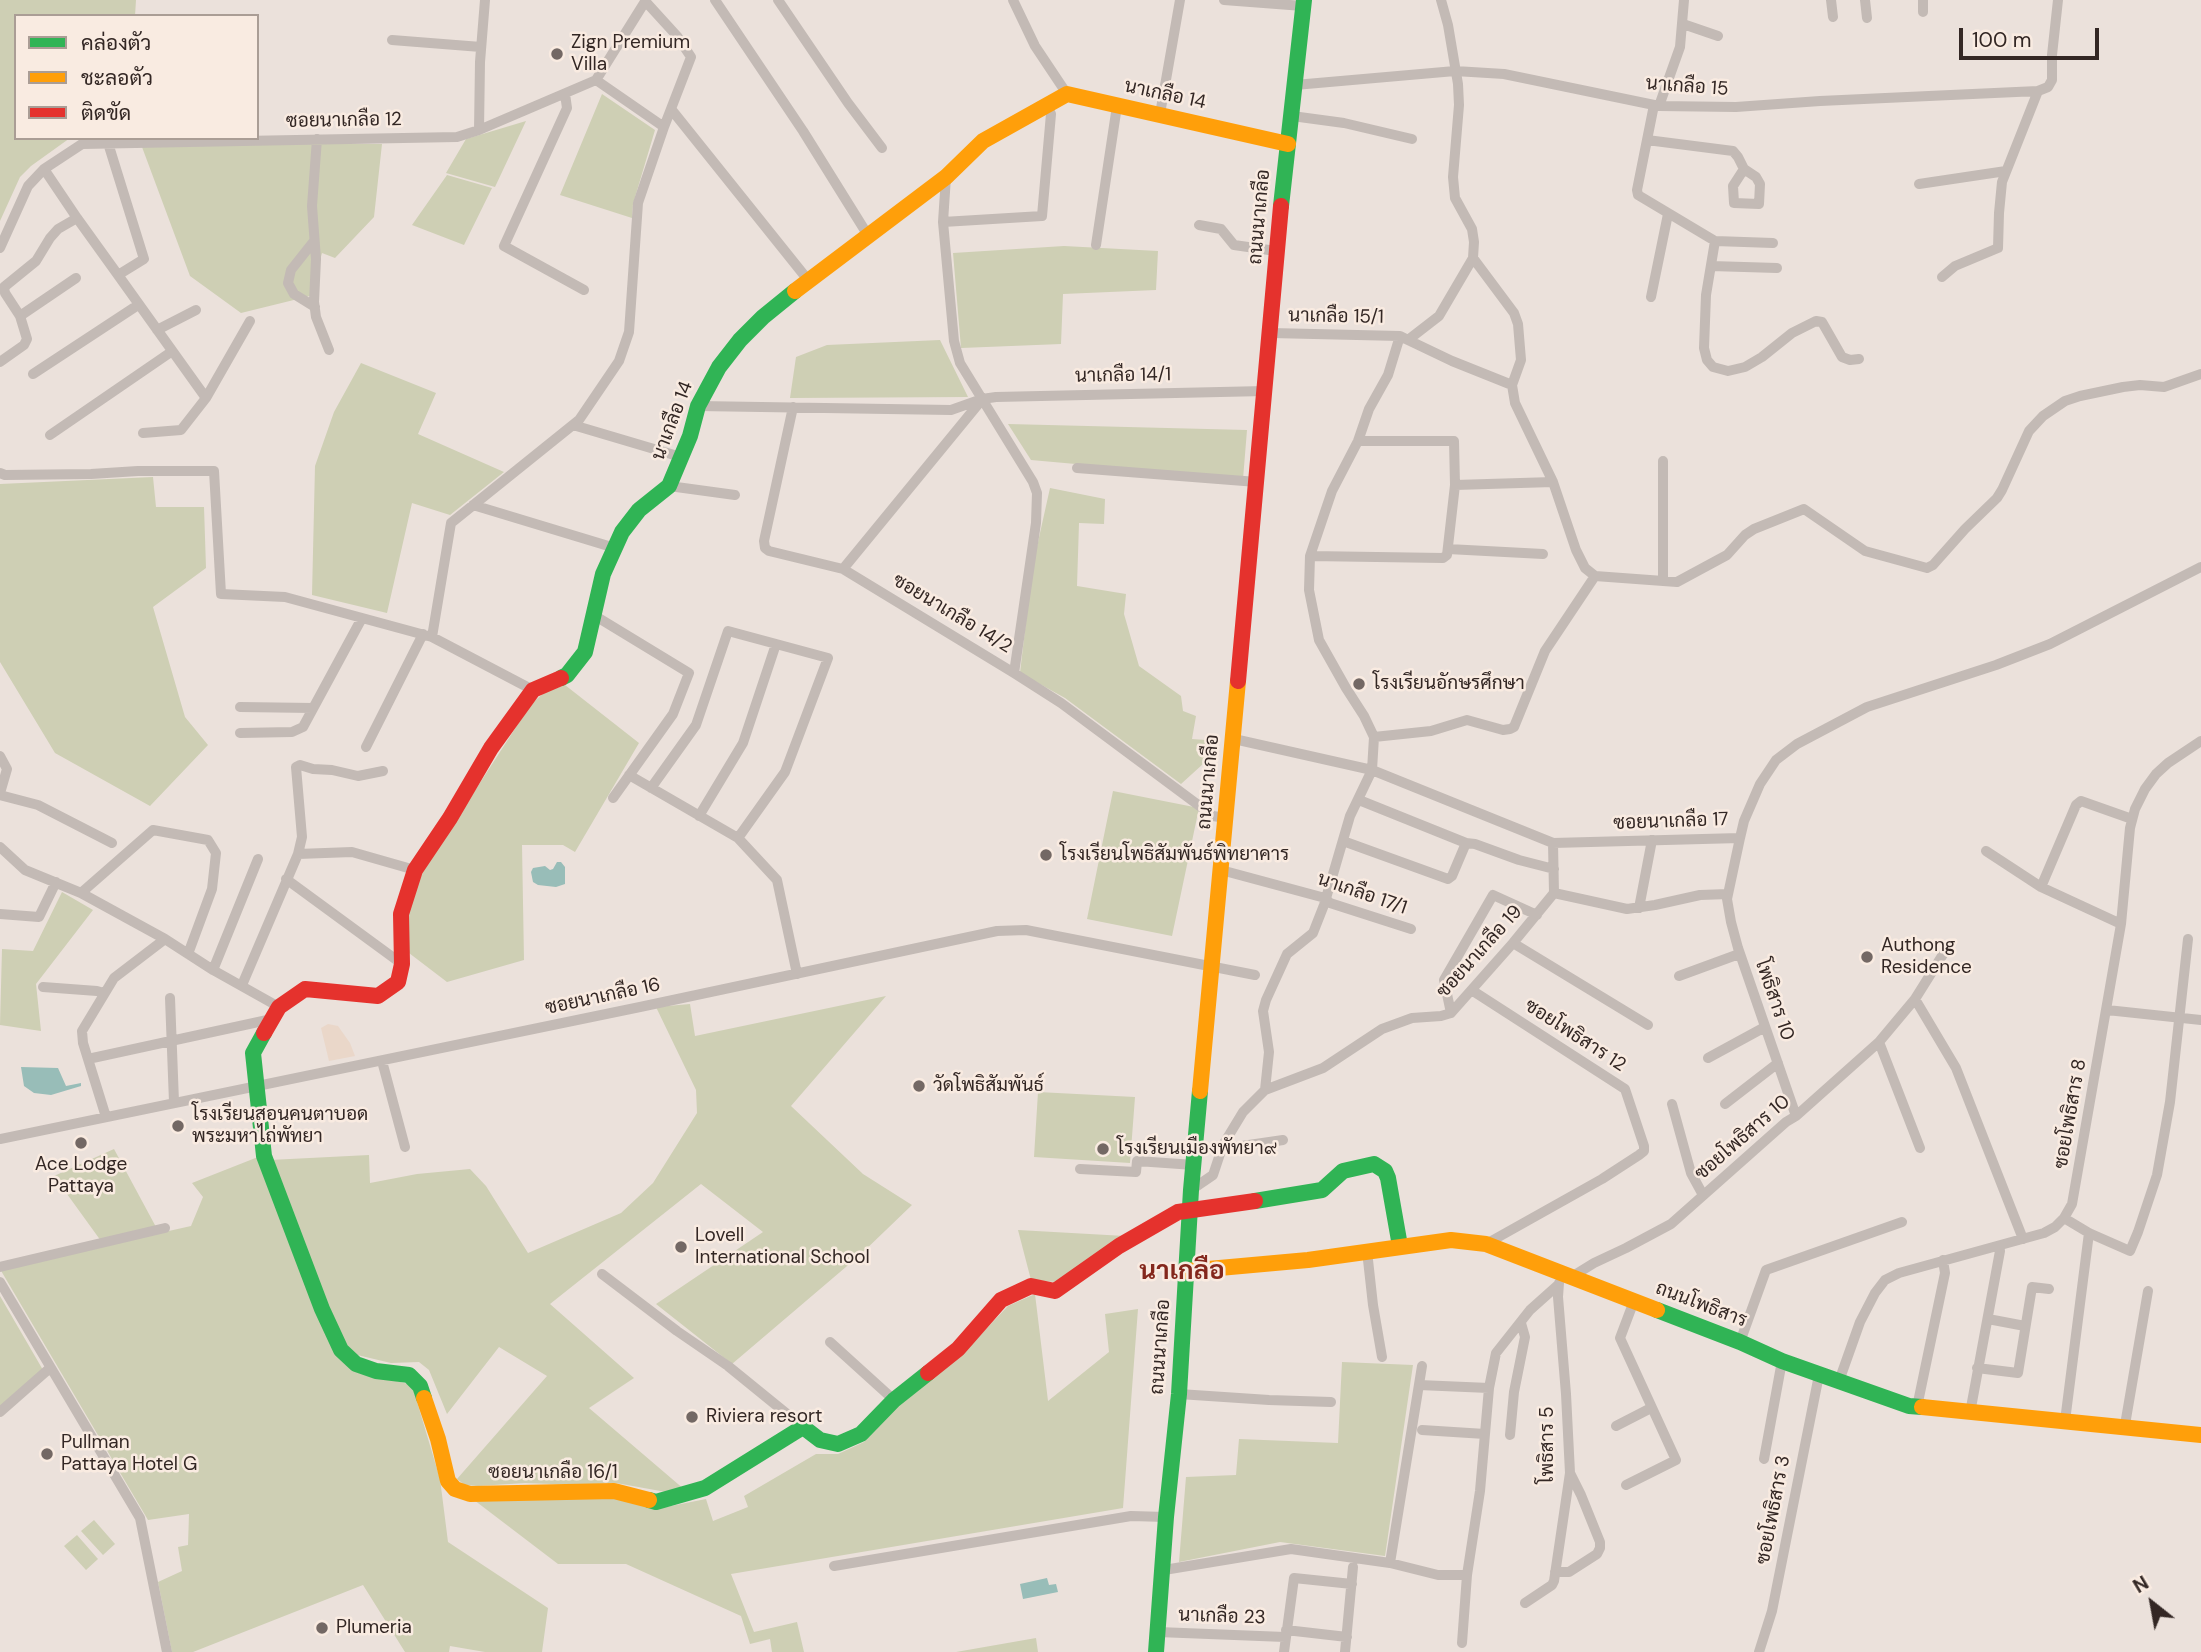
<!DOCTYPE html>
<html>
<head>
<meta charset="utf-8">
<style>
	body { margin:0 }
	#map { position:relative; width:2201px; height:1652px; overflow:hidden; background:#ebe1db; font-family:"DM Sans",Sarabun,sans-serif }
	canvas { display:block }
	.legend { position:absolute; left:14px; top:14px; width:245px; height:126px; box-sizing:border-box; background:#f9ebe1; border:2px solid #aa9d95; margin:0; padding:9px 12px; list-style:none; font-size:21px; color:#332724 }
	.legend li { display:flex; align-items:center; gap:14px; height:35px }
	.legend b { width:35px; border:2px solid #aa9d95 }
	.north { position:absolute; left:2117px; top:1568px; width:70px; height:70px; -webkit-text-stroke:5px #f9ebe1; paint-order:stroke; rotate:329deg; font-size:19px; font-weight:700; line-height:28px; text-align:center; color:#332724 }
	.north::after { content:''; display:block; margin:auto; width:24px; height:32px; background:#332724; clip-path:polygon(50% 0,100% 100%,50% 72%,0 100%) }
	.scale { position:absolute; left:1959px; top:28px; width:140px; height:32px; box-sizing:border-box; border:4px solid #332724; border-top:0; padding-left:9px; font-size:21px; line-height:24px; white-space:nowrap; color:#332724; -webkit-text-stroke:5px #f9ebe1; paint-order:stroke }
</style>
</head>
<body>
<div id="map">
<canvas width="2201" height="1652"></canvas>
<ul class="legend">
<li><b style="height:9px;background:#30b455"></b>คล่องตัว</li>
<li><b style="height:9px;background:#ff9f0a"></b>ชะลอตัว</li>
<li><b style="height:9px;background:#e5322d"></b>ติดขัด</li>
</ul>
<div class="north">N</div>
<div class="scale">100 m</div>
</div>
<script>
const c = document.querySelector('canvas').getContext('2d');
c.lineJoin = 'round';
function paint(path, color) {
  c.fillStyle = color;
  c.fill(path, 'evenodd');
}
function toPath(rows) {
  const path = new Path2D();
  for (const r of rows) {
    path.moveTo(r[0], r[1]);
    for (let i = 2; i < r.length; i += 2) path.lineTo(r[i], r[i + 1]);
  }
  return path;
}
function trace(path, color, width, dash) {
  c.strokeStyle = color;
  c.lineWidth = width;
  c.lineCap = dash ? 'butt' : 'round';
  c.setLineDash(dash || []);
  c.stroke(path);
}
function label(font, color, halo, rows, align = 'center') {
  c.font = font + ' "DM Sans",Sarabun,sans-serif';
  c.lineWidth = 5;
  c.setLineDash([]);
  c.textBaseline = 'middle';
  c.strokeStyle = halo;
  c.fillStyle = color;
  for (const [text, x, y, turn = 0] of rows) {
    c.save();
    c.translate(x, y);
    c.rotate((+turn || 0) * Math.PI / 180);
    c.textAlign = isNaN(turn) ? turn : align;
    if (halo) c.strokeText(text, 0, 0);
    c.fillText(text, 0, 0);
    c.restore();
  }
}
const green = toPath([
	[0,0,136,0,135,16,16,16,16,138,70,138,31,166,20,177,0,221],
	[602,94,655,130,633,204,632,218,560,195],
	[526,121,495,187,446,173,466,139],
	[256,144,382,144,374,217,335,258,322,253,310,296,241,313,190,276,142,147],
	[447,175,492,188,464,245,412,225],
	[1064,246,1158,251,1156,290,1063,294,1061,344,961,348,953,253],
	[940,340,968,397,790,398,796,357,827,345],
	[361,363,436,393,418,434,504,472,450,515,412,503,387,613,312,595,315,466,334,412],
	[1008,424,1247,430,1243,479,1031,460],
	[153,477,156,507,204,507,206,568,153,607,185,717,208,745,150,806,55,753,0,662,0,484],
	[1050,488,1105,499,1104,524,1079,523,1077,586,1126,594,1124,614,1139,666,1181,696,1183,711,1196,716,1192,739,1206,740,1214,754,1181,784,1065,698,1020,673,1032,569],
	[565,685,639,743,575,852,563,845,522,845,524,960,447,982,409,953,406,916,421,874,531,704,545,692],
	[1113,791,1199,808,1172,936,1087,919],
	[62,892,93,910,36,984,41,1031,0,1025,2,949,33,951],
	[886,996,791,1106,863,1174,912,1205,860,1255,732,1364,656,1304,763,1232,701,1184,550,1304,634,1378,589,1408,685,1490,666,1492,616,1483,578,1485,525,1483,478,1486,465,1485,457,1479,547,1376,499,1347,447,1414,429,1370,419,1362,391,1363,353,1354,342,1343,270,1160,369,1155,370,1183,417,1174,470,1169,486,1186,528,1253,621,1213,653,1183,697,1113,696,1090,656,1007,690,1004,695,1036],
	[1038,1092,1135,1097,1130,1163,1034,1157],
	[114,1149,156,1227,101,1241,54,1176],
	[258,1157,326,1330,373,1375,412,1385,440,1479,448,1542,548,1608,542,1652,485,1652,450,1646,449,1652,405,1652,363,1585,193,1652,172,1652,158,1582,182,1571,178,1547,188,1545,189,1514,148,1520,0,1269,191,1226,203,1197,192,1183],
	[1018,1230,1125,1236,1056,1282,1031,1280],
	[1035,1294,1048,1401,1109,1352,1105,1314,1138,1309,1123,1508,731,1574,754,1632,797,1622,804,1652,772,1652,770,1639,750,1644,741,1616,626,1564,558,1564,474,1500,612,1497,656,1509,706,1499,713,1521,748,1507,744,1496,816,1454,838,1454,864,1442,891,1412,964,1352,1008,1306],
	[0,1296,43,1370,0,1408],
	[1342,1362,1413,1365,1385,1556,1280,1542,1179,1562,1186,1477,1236,1475,1239,1439,1338,1443],
	[94,1520,115,1544,103,1555,81,1531],
	[77,1535,98,1559,86,1570,64,1546],
	[1036,1638,1038,1652,956,1652]
]);
const plaza = toPath([
	[328,1024,338,1026,350,1043,355,1056,329,1061,321,1028]
]);
const water = toPath([
	[557,862,561,862,565,867,565,884,556,887,538,885,533,882,531,872,533,868,545,866,550,870,553,869],
	[21,1067,58,1068,66,1086,81,1083,81,1086,51,1095,34,1093,24,1086],
	[1047,1578,1049,1585,1056,1584,1058,1592,1023,1599,1020,1584]
]);
const street = toPath([
	[715,0,803,131,869,237],
	[778,0,848,103,882,148],
	[1013,0,1035,46,1067,94],
	[1224,0,1303,6],
	[1831,0,1833,17],
	[1865,0,1867,18],
	[1923,0,1923,12],
	[645,1,677,36,691,57,664,127],
	[1683,24,1718,36],
	[392,40,481,47],
	[1295,85,1455,71,1504,74,1659,106,1736,107,1820,101,2038,91,2048,87,2052,80,2052,55,2058,0],
	[565,94,567,108,504,246,584,290],
	[1654,105,1637,190,1638,195,1715,241,1773,243],
	[1659,106,1680,47,1684,0],
	[671,109,808,280],
	[1160,114,1180,0],
	[1292,116,1344,123,1412,139],
	[479,130,480,62,485,0],
	[317,139,312,206,316,259,314,302,316,317,329,350],
	[1647,140,1733,151,1738,157,1744,169,1733,186,1734,203,1759,204,1760,184,1756,177,1744,169],
	[44,169,77,218],
	[946,177,943,222,954,341,960,363,1033,482,1037,493,1036,523,1014,673],
	[1919,184,2006,171],
	[943,222,1042,216,1051,114,1047,106],
	[1199,225,1221,229,1234,245,1276,251],
	[314,241,291,270,288,283,294,294,315,307],
	[1715,241,1706,295,1704,348,1707,360,1713,367,1728,371,1745,367,1762,357,1792,333,1816,321,1822,322,1842,357,1850,360,1859,359],
	[1096,245,1117,106],
	[0,248,28,186,44,169,82,144,457,137,479,130,596,80,646,0],
	[1473,258,1514,313,1518,324,1521,360,1512,385,1515,403,1553,482,1576,550,1585,568,1595,576,1677,582,1727,555,1745,535,1754,529,1804,509,1865,551,1927,568,1933,565,1965,529,1997,498,2002,490,2029,431,2043,416,2065,401,2080,396,2123,387,2140,385,2164,387,2201,374],
	[1711,266,1777,268],
	[118,275,206,398,250,321],
	[1942,277,1955,266,1998,248,1999,213,2002,182,2038,91],
	[1651,297,1668,214],
	[20,316,76,278],
	[157,330,196,310],
	[1271,333,1400,336,1408,340,1439,316,1473,258,1474,242,1472,229,1455,198,1453,177,1459,105,1458,84,1448,25,1441,0],
	[1408,340,1452,361,1512,385],
	[0,362,24,345,27,339,20,316,5,293,4,287,36,261,50,238,58,229,77,218,118,275,144,259,108,143],
	[33,374,138,305],
	[698,406,951,410,982,399,996,397,1265,391],
	[793,407,764,541,765,548,769,551,843,569,1014,673,1061,703,1213,816,1226,818],
	[573,425,681,457],
	[143,433,181,430,206,398],
	[50,435,171,352],
	[1663,461,1663,581],
	[1077,468,1257,482],
	[0,473,5,475,91,474,138,471,214,471,221,594,285,597,432,637,533,690],
	[1455,485,1553,482],
	[669,486,735,495],
	[473,505,615,548],
	[1448,549,1543,554],
	[1310,556,1443,558,1447,555,1455,485,1454,441,1358,441],
	[843,569,980,402],
	[592,614,689,673,673,714,613,798],
	[432,637,451,523,579,420,619,361,629,332,638,203,664,127,596,80],
	[240,707,313,708],
	[240,733,292,732,303,727,362,618],
	[1374,737,1431,731,1467,720,1503,730,1510,729,1514,727,1545,651,1595,576],
	[1234,739,1372,770,1553,843,1740,838,1744,821,1760,784,1776,760,1797,744,1867,707,1996,665,2050,644,2201,567],
	[366,747,423,634],
	[0,756,7,769,0,793],
	[629,775,738,838,777,880,797,974],
	[651,788,696,725,728,631,828,658,785,772,738,838],
	[0,795,38,805,112,843],
	[1359,800,1466,843,1475,844,1519,860,1554,869],
	[699,816,743,743,776,644],
	[1740,838,1727,899,1731,922,1738,948,1796,1116],
	[1343,841,1448,879,1452,876,1466,843],
	[1553,843,1554,893],
	[0,847,25,870,81,893,165,939,213,970,279,1007],
	[1986,851,2041,887,2121,924],
	[298,854,352,852,415,870],
	[1221,870,1325,898,1330,903,1411,929],
	[286,879,402,964],
	[2041,887,2076,805,2081,801,2132,819],
	[81,893,153,830,208,840,216,853,212,889,188,954],
	[1639,908,1652,840],
	[0,914,39,917,56,882],
	[1513,943,1648,1025],
	[213,970,258,859],
	[1679,976,1739,954],
	[242,985,298,854,302,837,296,767,300,765,313,769,332,770,358,776,383,771],
	[43,987,97,991,104,993],
	[1473,991,1625,1089,1644,1146,1644,1151,1639,1155,1602,1179,1486,1244],
	[170,998,174,1102],
	[1915,999,1956,1068,2023,1239],
	[2107,1010,2201,1020],
	[1451,1013,1444,980,1493,895,1537,915],
	[1879,1042,1920,1148],
	[1708,1058,1765,1027],
	[88,1059,272,1019],
	[382,1061,405,1147],
	[1265,1090,1269,1052,1263,1011,1266,1000,1287,954,1313,933,1324,905,1350,816,1372,770,1374,737,1364,716,1346,688,1319,640,1309,590,1310,556,1332,491,1358,441,1369,409,1388,375,1400,336],
	[1672,1104,1691,1173,1703,1195],
	[1725,1104,1778,1063],
	[106,1117,83,1043,82,1031,114,978,165,939],
	[0,1139,640,1007,997,931,1026,930,1255,975],
	[1223,1145,1235,1147,1283,1140],
	[1080,1169,1136,1172,1137,1161,1194,1165],
	[1191,1190,1213,1175,1223,1145,1243,1112,1265,1090,1323,1068,1382,1029,1412,1018,1441,1016,1451,1013,1513,943,1554,893,1627,909,1655,905,1700,895,1728,894],
	[2064,1218,2089,1233,2130,1251,2138,1232,2157,1175,2170,1102,2188,939],
	[1367,1251,1373,1305,1382,1357],
	[0,1267,165,1228],
	[602,1274,677,1331,728,1366,803,1427],
	[1573,1276,1594,1263,1626,1248,1671,1224,1786,1122,1796,1116,1879,1042,1915,999,1947,948],
	[0,1282,140,1518,167,1652],
	[1988,1319,2025,1326],
	[830,1342,894,1400],
	[1740,1342,1766,1270,1902,1222],
	[1977,1368,2018,1373,2032,1287,2049,1289],
	[1839,1381,1860,1322,1875,1293,1885,1280,1899,1273,2044,1233,2055,1227,2064,1218,2072,1204,2121,924,2130,828,2135,809,2145,789,2156,774,2168,763,2201,741],
	[1419,1385,1489,1388],
	[1179,1394,1269,1400,1331,1402],
	[1917,1407,1945,1273,1943,1260],
	[0,1412,50,1368],
	[1970,1413,2000,1251,1999,1246],
	[2065,1421,2089,1233],
	[1616,1426,1651,1408],
	[2127,1427,2126,1419,2148,1291],
	[1422,1430,1485,1434],
	[1510,1435,1514,1392,1525,1337,1521,1323],
	[1764,1459,1782,1361],
	[1626,1485,1676,1460,1620,1338,1634,1301],
	[1390,1563,1438,1575,1467,1575],
	[834,1566,1131,1516,1166,1517],
	[1164,1570,1291,1549,1390,1563,1422,1366],
	[1555,1572,1569,1572,1597,1554,1600,1548,1600,1542,1581,1495,1570,1473],
	[1525,1603,1552,1585,1554,1581,1570,1473,1566,1394,1558,1297,1559,1283],
	[1286,1630,1347,1637],
	[1158,1632,1285,1637],
	[1462,1643,1467,1575,1480,1491,1489,1388,1496,1353,1530,1310,1558,1285],
	[1284,1652,1294,1578,1352,1584],
	[1345,1652,1353,1567],
	[1759,1652,1772,1611,1819,1375]
]);
const fast = toPath([
	[1281,206,1304,0],
	[561,678,567,675,585,652,603,574,622,532,639,510,669,486,690,436,698,406,719,367,740,340,763,317,795,291],
	[264,1033,253,1053,264,1156,322,1309,341,1350,356,1364,376,1371,409,1375,420,1386,424,1398],
	[1255,1201,1322,1190,1343,1171,1374,1164,1385,1171,1388,1178,1400,1246],
	[1657,1310,1740,1342,1782,1361,1909,1406,1922,1407],
	[649,1500,656,1502,705,1488,803,1427,820,1440,838,1444,861,1434,894,1400,928,1373],
	[1156,1652,1166,1517,1179,1394,1191,1190,1200,1091]
]);
const slow = toPath([
	[795,291,946,177,983,141,1067,94,1288,144],
	[1200,1091,1238,681],
	[1186,1271,1308,1260,1451,1240,1486,1244,1657,1310],
	[424,1398,438,1439,448,1481,455,1489,470,1494,614,1491,649,1500],
	[1922,1407,2201,1435]
]);
const jam = toPath([
	[1238,681,1281,206],
	[264,1033,279,1007,305,989,378,996,398,982,402,964,401,914,415,870,450,818,491,748,533,690,561,678],
	[928,1373,958,1349,1001,1300,1031,1286,1055,1291,1119,1246,1178,1212,1255,1201]
]);
const markers = [
	[557,54,7,"#736864"],
	[1359,684,7,"#736864"],
	[1046,855,7,"#736864"],
	[1867,957,7,"#736864"],
	[919,1086,7,"#736864"],
	[178,1126,7,"#736864"],
	[81,1143,7,"#736864"],
	[1103,1149,7,"#736864"],
	[681,1247,7,"#736864"],
	[692,1417,7,"#736864"],
	[47,1454,7,"#736864"],
	[322,1628,7,"#736864"]
];
const poiNames = [
	["Zign Premium",571,43],
	["Villa",571,65],
	["โรงเรียนอักษรศึกษา",1373,684],
	["โรงเรียนโพธิสัมพันธ์พิทยาคาร",1060,855],
	["Authong",1881,946],
	["Residence",1881,968],
	["วัดโพธิสัมพันธ์",933,1086],
	["โรงเรียนสอนคนตาบอด",192,1115],
	["พระมหาไถ่พัทยา",192,1137],
	["โรงเรียนเมืองพัทยา๙",1117,1149],
	["Ace Lodge",81,1165,"center"],
	["Pattaya",81,1187,"center"],
	["Lovell",695,1236],
	["International School",695,1258],
	["Riviera resort",706,1417],
	["Pullman",61,1443],
	["Pattaya Hotel G",61,1465],
	["Plumeria",336,1628]
];
const streetNames = [
	["นาเกลือ 15",1687,87,4],
	["นาเกลือ 14",1165,95,12],
	["ซอยนาเกลือ 12",344,121,-1],
	["ถนนนาเกลือ",1260,217,-85],
	["นาเกลือ 15/1",1336,317,1],
	["นาเกลือ 14/1",1123,376,-1],
	["นาเกลือ 14",673,421,-69],
	["ซอยนาเกลือ 14/2",952,614,31],
	["ถนนนาเกลือ",1209,782,-85],
	["ซอยนาเกลือ 17",1671,822,-2],
	["นาเกลือ 17/1",1362,894,19],
	["ซอยนาเกลือ 19",1480,952,-48],
	["ซอยนาเกลือ 16",603,997,-12],
	["โพธิสาร 10",1774,1000,71],
	["ซอยโพธิสาร 12",1575,1036,33],
	["ซอยโพธิสาร 8",2071,1114,-80],
	["ซอยโพธิสาร 10",1743,1138,-41],
	["ถนนโพธิสาร",1701,1305,21],
	["ถนนนาเกลือ",1161,1347,-86],
	["โพธิสาร 5",1548,1445,-90],
	["ซอยนาเกลือ 16/1",553,1473],
	["ซอยโพธิสาร 3",1774,1510,-79],
	["นาเกลือ 23",1222,1617,2]
];
const districtNames = [
	["นาเกลือ",1182,1272]
];
paint(green, '#cecfb4');
paint(plaza, '#ead7c9');
paint(water, '#98bdb8');
trace(street, '#c3bab5', 10);
trace(fast, '#30b455', 16);
trace(slow, '#ff9f0a', 16);
trace(jam, '#e5322d', 16);
for (const [x, y, r, color] of markers) {
  const dot = new Path2D();
  dot.arc(x, y, r, 0, 2 * Math.PI);
  c.fillStyle = color;
  c.fill(dot);
  trace(dot, '#f9ebe1', 2.5);
}
label('19px', '#332724', '#f9ebe1', poiNames, 'left');
label('19px', '#332724', '#f9ebe1', streetNames);
label('bold 26px', '#84271c', '#f9ebe1', districtNames);
</script>
</body>
</html>
